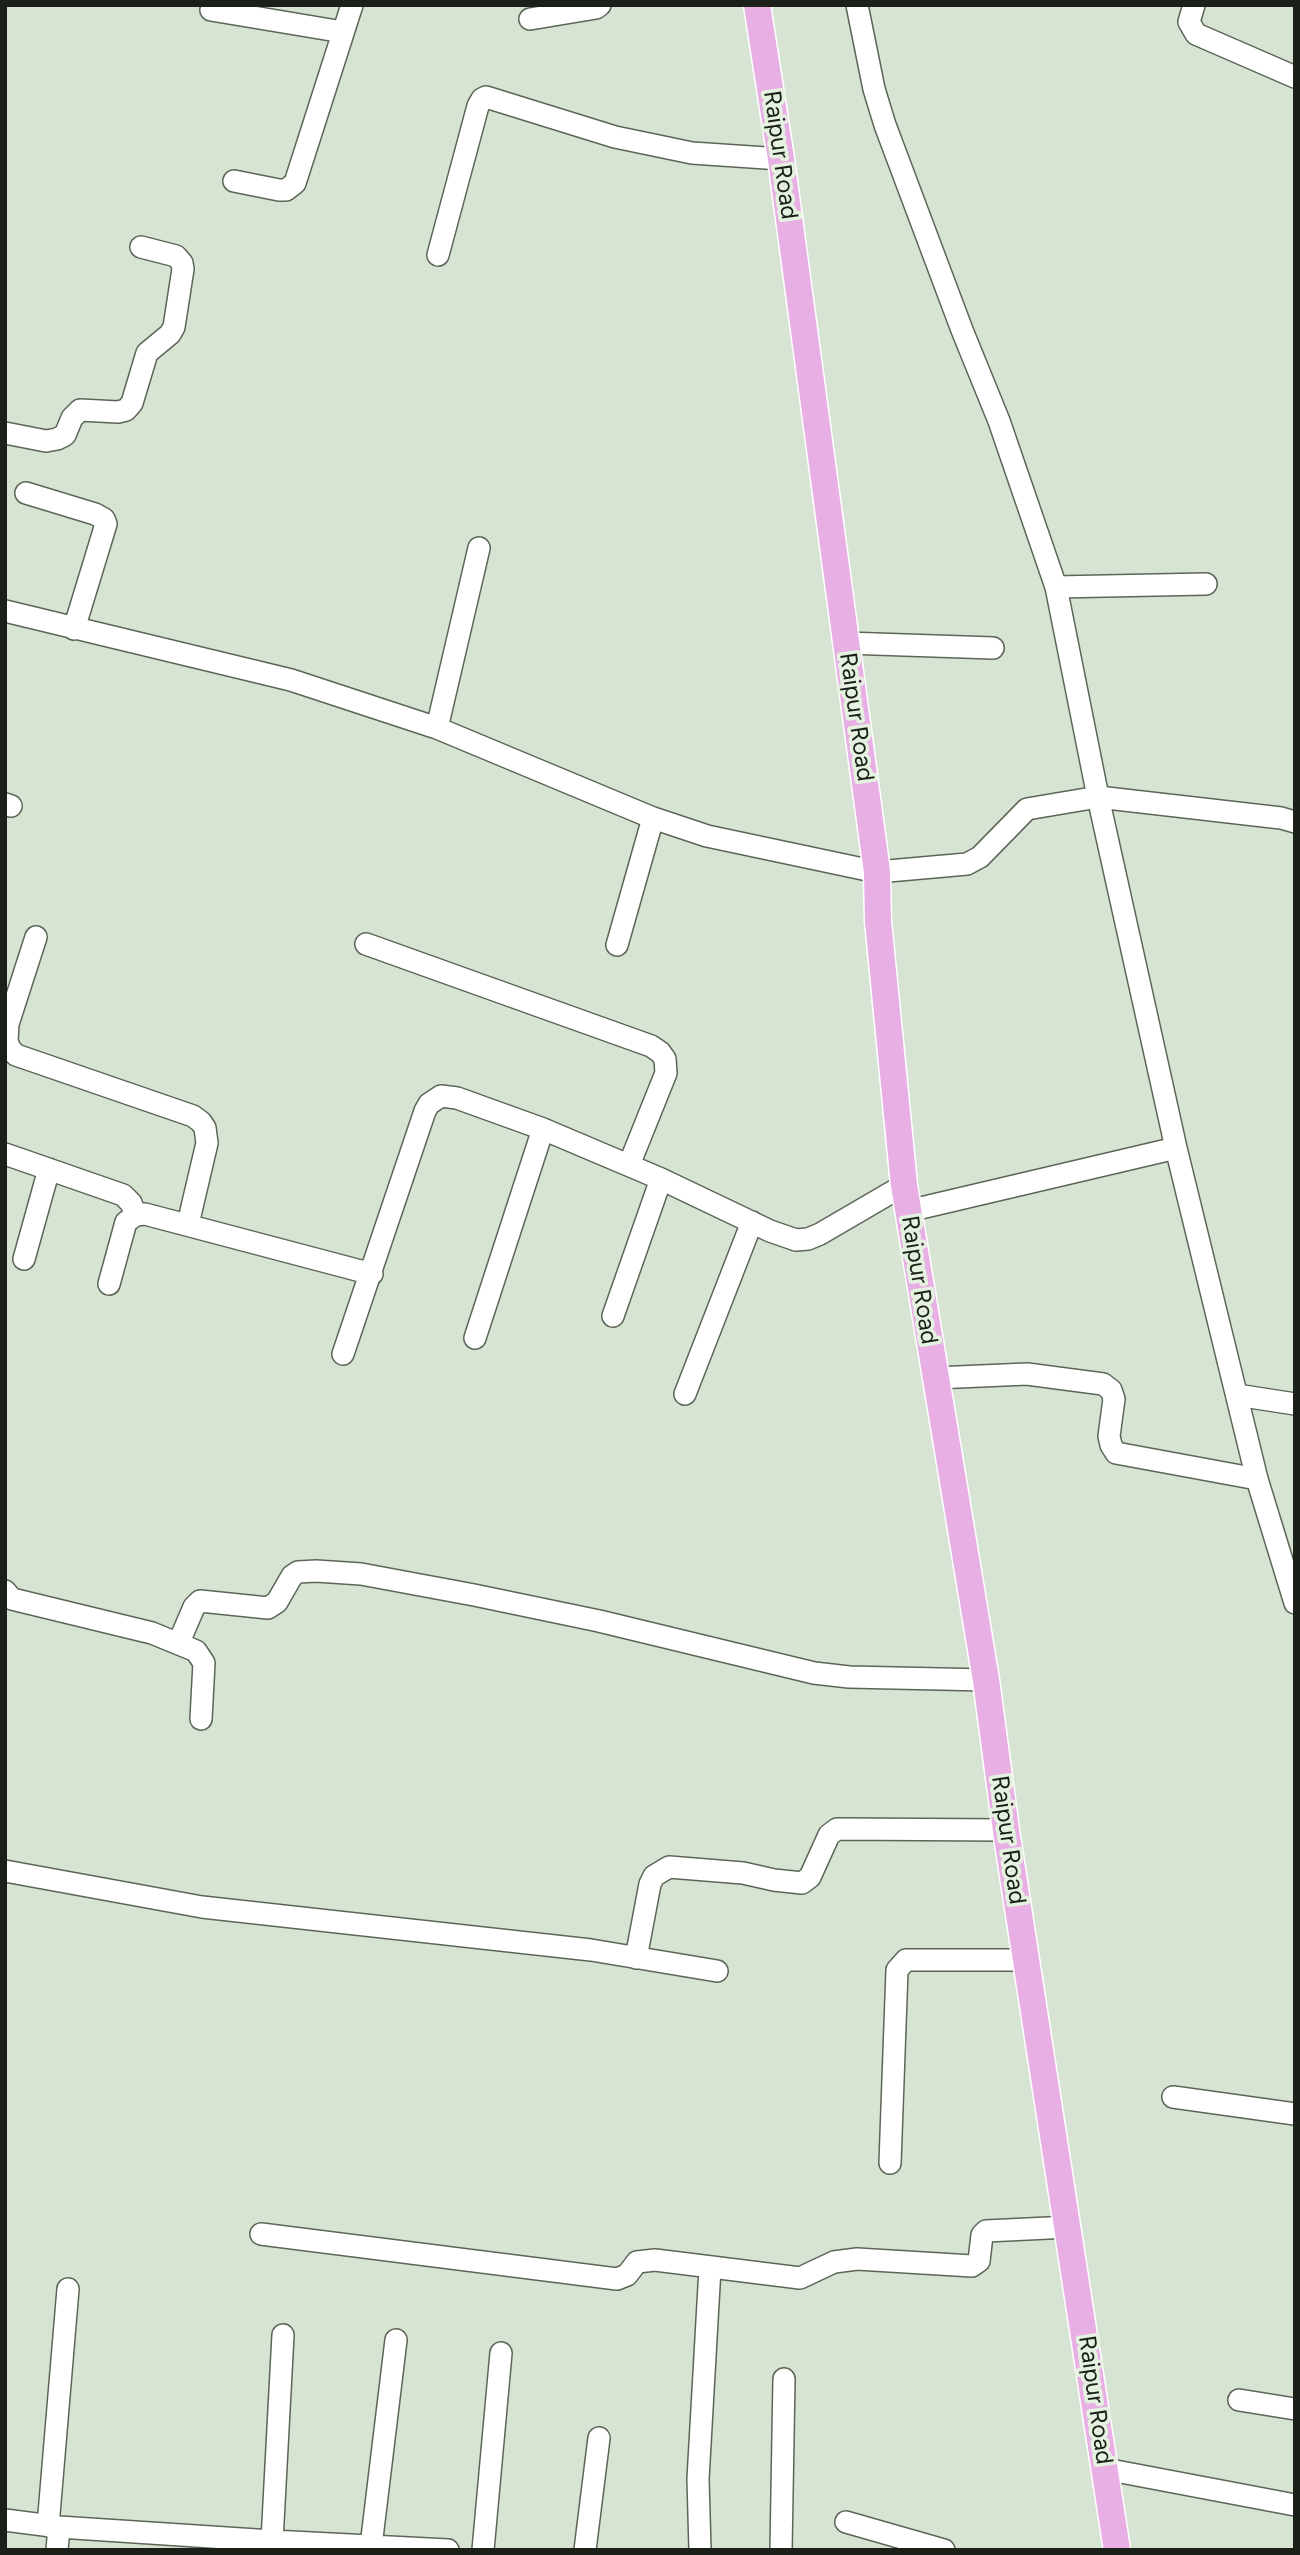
<!DOCTYPE html>
<html>
<head>
<meta charset="utf-8">
<style>
	body { margin:0 }
	#map { position:relative; width:1300px; height:2555px; overflow:hidden; background:#d8e4d3; font-family:Figtree,sans-serif }
	canvas { display:block }
	.frame { position:absolute; inset:0; border:7px solid #1b2019; pointer-events:none }
</style>
</head>
<body>
<div id="map">
<canvas width="1300" height="2555"></canvas>
<div class="frame"></div>
</div>
<script>
const c = document.querySelector('canvas').getContext('2d');
c.lineJoin = 'round';
function toPath(rows) {
  const path = new Path2D();
  for (const r of rows) {
    path.moveTo(r[0], r[1]);
    for (let i = 2; i < r.length; i += 2) path.lineTo(r[i], r[i + 1]);
  }
  return path;
}
function trace(path, color, width, dash) {
  c.strokeStyle = color;
  c.lineWidth = width;
  c.lineCap = dash ? 'butt' : 'round';
  c.setLineDash(dash || []);
  c.stroke(path);
}
function label(font, color, halo, rows, align = 'center') {
  c.font = font + ' Figtree,sans-serif';
  c.lineWidth = 7;
  c.setLineDash([]);
  c.textBaseline = 'middle';
  c.strokeStyle = halo;
  c.fillStyle = color;
  for (const [text, x, y, turn = 0] of rows) {
    c.save();
    c.translate(x, y);
    c.rotate((+turn || 0) * Math.PI / 180);
    c.textAlign = isNaN(turn) ? turn : align;
    if (halo) c.strokeText(text, 0, 0);
    c.fillText(text, 0, 0);
    c.restore();
  }
}
const minor = toPath([
	[857,5,874,89,885,125,962,330,999,421,1056,587,1098,797,1176,1148,1257,1479,1295,1603],
	[1194,5,1189,22,1196,34,1295,77],
	[211,10,343,32],
	[530,19,596,8,600,5],
	[234,181,279,190,286,190,295,183,352,5],
	[438,255,478,106,482,99,486,97,615,137,692,153,781,159],
	[5,433,46,441,57,439,65,435,72,418,80,410,118,412,126,410,132,403,147,353,170,334,174,327,183,269,182,263,176,256,141,247],
	[26,493,95,514,104,519,106,524,74,629],
	[1056,587,1206,584],
	[5,611,291,680,437,728,653,818,707,836,877,872,967,864,980,857,1027,809,1098,797,1281,818,1295,822],
	[846,643,993,648],
	[437,728,479,548],
	[5,804,11,806],
	[36,937,8,1024,7,1041,10,1049,16,1055,193,1116,201,1122,205,1128,207,1143,188,1224],
	[366,944,651,1046,660,1052,665,1059,666,1073,629,1165],
	[617,945,653,818],
	[5,1154,123,1195,131,1203,136,1215],
	[908,1211,1176,1148],
	[24,1259,49,1169],
	[109,1284,126,1222,136,1215,145,1214,372,1274],
	[613,1316,661,1179],
	[475,1338,543,1129],
	[343,1354,425,1111,429,1104,441,1096,457,1098,543,1129,661,1179,770,1231,796,1240,808,1239,820,1234,904,1185],
	[935,1378,1027,1374,1103,1384,1111,1390,1114,1399,1109,1436,1111,1445,1116,1453,1257,1479],
	[685,1394,752,1222],
	[1237,1395,1295,1404],
	[5,1591,12,1599,152,1633,196,1651,204,1663,201,1719],
	[179,1642,194,1607,200,1601,268,1608,277,1602,292,1576,298,1572,316,1571,361,1574,474,1595,599,1621,814,1673,849,1677,986,1680],
	[5,1871,202,1907,591,1950,717,1971],
	[636,1958,650,1884,654,1876,669,1867,743,1873,774,1880,802,1883,810,1877,829,1835,837,1829,1006,1830],
	[1173,2097,1295,2114],
	[890,2163,897,1970,906,1960,1027,1960],
	[261,2234,617,2279,627,2275,637,2262,655,2260,800,2278,834,2262,857,2259,972,2266,979,2261,982,2235,986,2231,1069,2227],
	[1239,2400,1295,2409],
	[1105,2469,1295,2505],
	[5,2520,59,2527,272,2541,448,2550],
	[846,2522,944,2550],
	[48,2526,68,2289],
	[272,2541,283,2335],
	[371,2546,396,2340],
	[57,2550,59,2527],
	[483,2550,501,2353],
	[585,2550,599,2438],
	[700,2550,698,2479,710,2268],
	[781,2550,784,2379]
]);
const major = toPath([
	[757,5,781,159,877,872,878,921,904,1185,986,1680,1006,1830,1117,2550]
]);
const streetNames = [
	["Raipur Road",780,155,82],
	["Raipur Road",856,717,82],
	["Raipur Road",919,1280,81],
	["Raipur Road",1008,1840,82],
	["Raipur Road",1095,2400,82]
];
trace(minor, '#5b6657', 24);
trace(major, '#fff', 29);
trace(minor, '#fff', 21);
trace(major, '#e7afe4', 26);
label('24px', '#1b2019', '#e5f2e0', streetNames);
</script>
</body>
</html>
